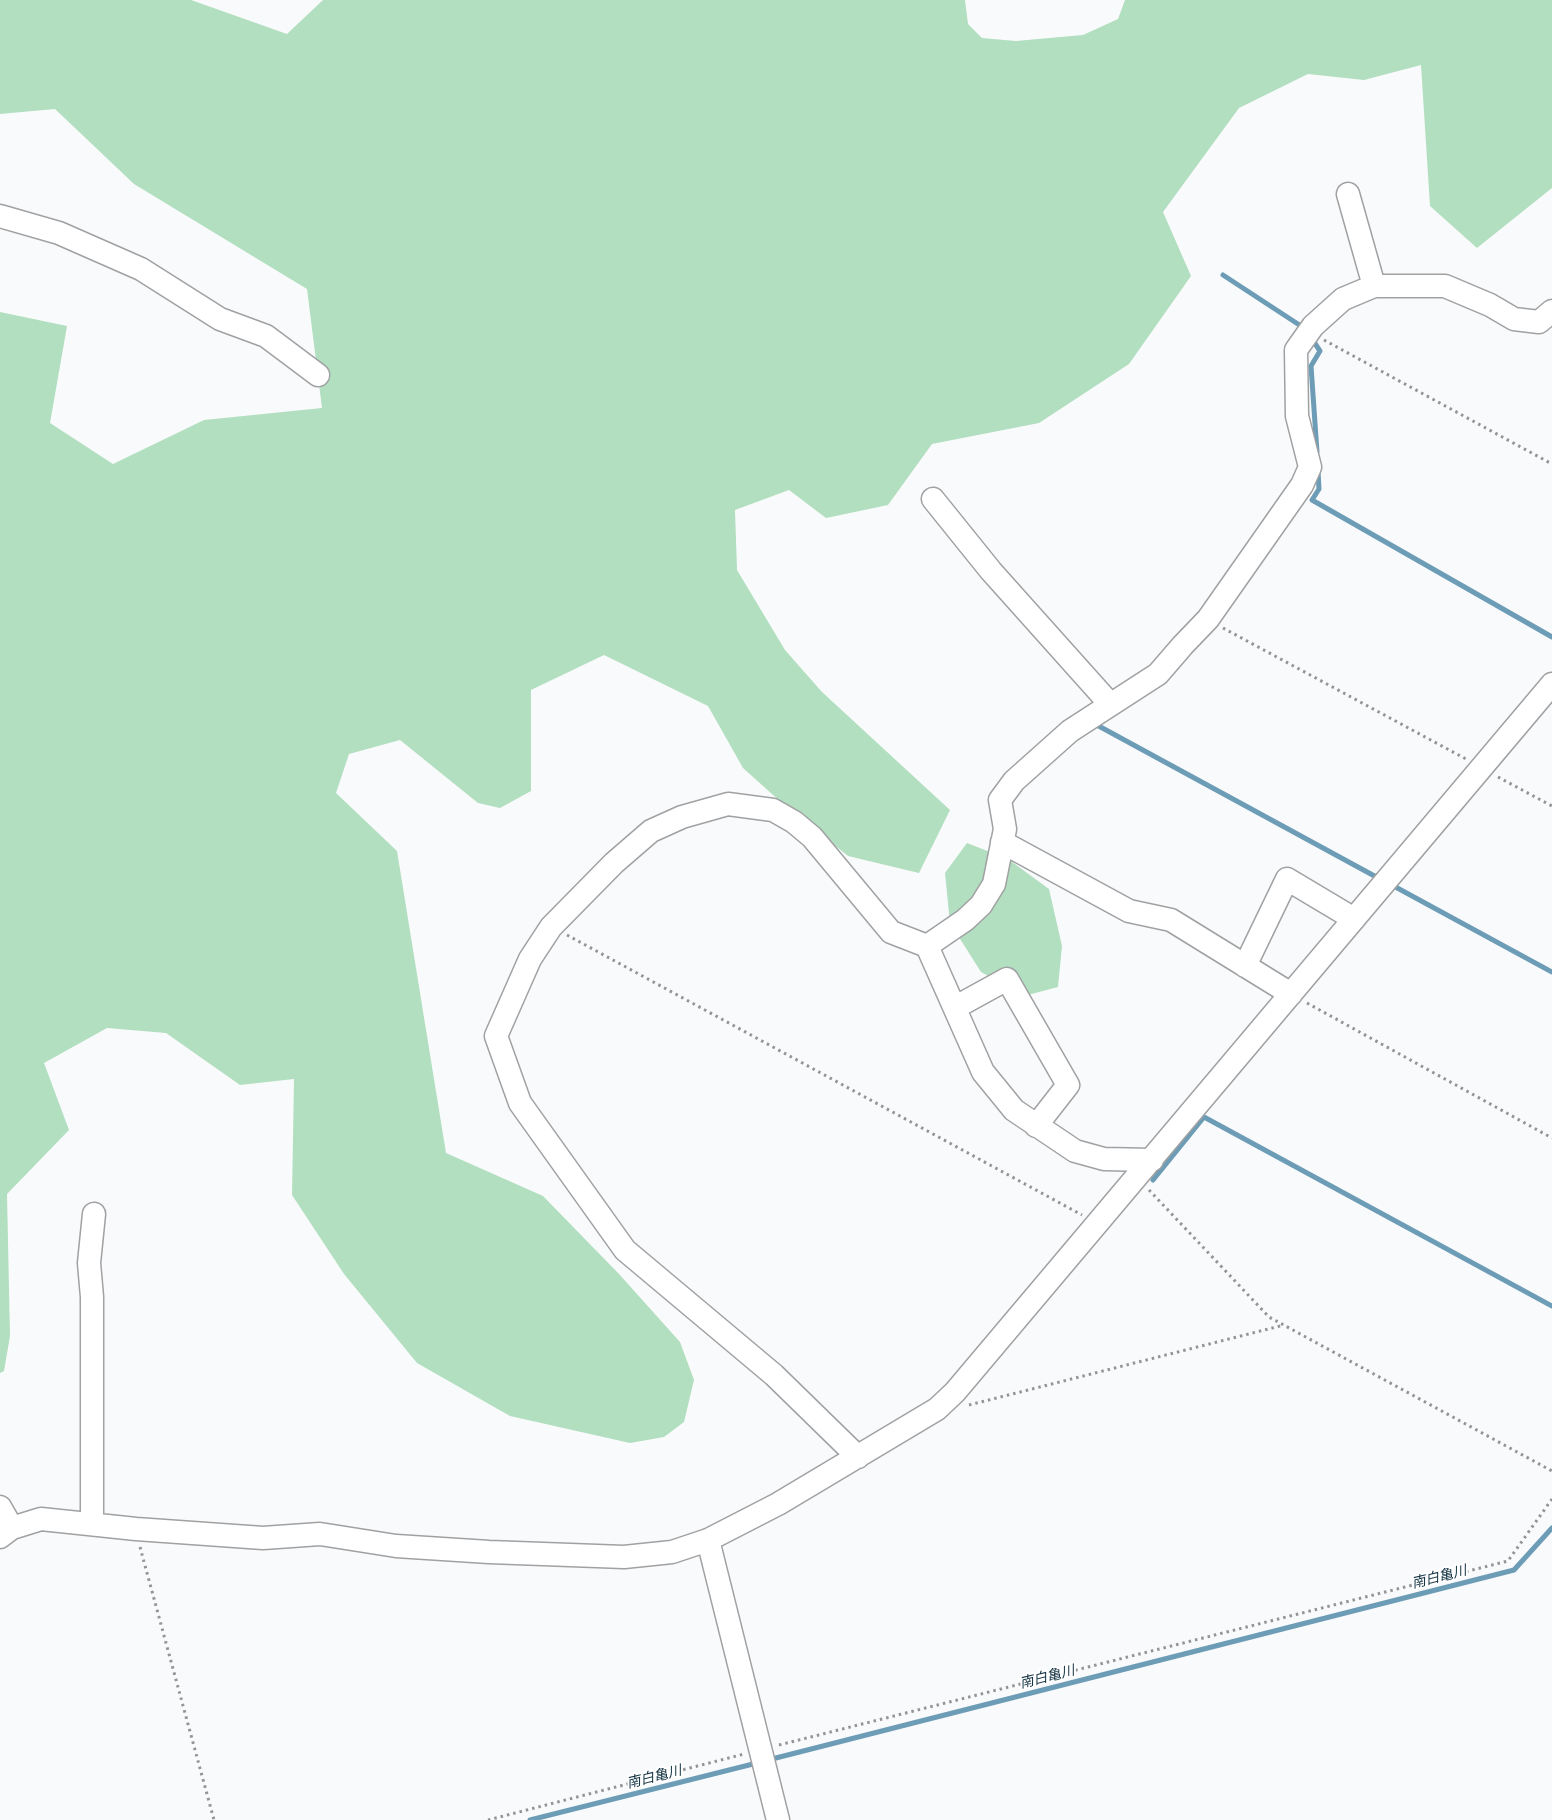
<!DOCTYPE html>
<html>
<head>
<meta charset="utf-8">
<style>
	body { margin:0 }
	canvas { display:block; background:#f9fafc }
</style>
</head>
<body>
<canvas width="1552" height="1820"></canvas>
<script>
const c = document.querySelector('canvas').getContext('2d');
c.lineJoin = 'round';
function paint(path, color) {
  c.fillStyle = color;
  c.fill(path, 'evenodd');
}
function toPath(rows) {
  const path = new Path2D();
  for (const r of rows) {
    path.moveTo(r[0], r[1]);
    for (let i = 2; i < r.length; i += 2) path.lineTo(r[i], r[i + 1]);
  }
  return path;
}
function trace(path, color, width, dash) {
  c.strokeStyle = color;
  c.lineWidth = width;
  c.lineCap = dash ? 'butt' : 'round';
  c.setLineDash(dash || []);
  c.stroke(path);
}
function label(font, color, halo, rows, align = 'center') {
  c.font = font + ' "Playfair Display","Noto Sans JP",serif';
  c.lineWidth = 4;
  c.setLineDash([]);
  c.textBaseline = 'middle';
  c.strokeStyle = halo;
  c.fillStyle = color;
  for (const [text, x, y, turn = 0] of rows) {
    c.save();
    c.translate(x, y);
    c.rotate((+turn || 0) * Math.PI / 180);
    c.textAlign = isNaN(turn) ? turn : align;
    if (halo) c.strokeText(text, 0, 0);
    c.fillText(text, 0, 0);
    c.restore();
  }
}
const green = toPath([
	[0,0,191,0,287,34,323,0,965,0,968,24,982,38,1016,41,1083,35,1118,19,1125,0,1552,0,1552,188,1477,248,1430,206,1421,65,1364,80,1308,74,1239,108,1163,212,1191,276,1129,364,1039,423,932,444,888,505,826,518,789,490,735,510,737,570,785,650,822,692,950,810,919,873,848,856,782,803,743,768,708,706,604,655,531,690,531,791,500,808,478,803,400,740,349,754,336,793,397,851,446,1153,543,1196,619,1274,680,1342,694,1380,684,1422,664,1437,630,1443,510,1416,417,1363,344,1274,292,1195,294,1079,240,1085,166,1033,107,1028,44,1063,69,1130,7,1194,10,1336,4,1371,0,1373,0,312,67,326,50,423,113,464,204,420,322,408,307,289,134,184,55,109,0,114],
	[967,843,1008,859,1049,889,1062,946,1058,987,1024,996,981,972,950,923,945,873]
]);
const stream = toPath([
	[1223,275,1304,328],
	[1312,339,1320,351,1311,366,1317,452],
	[1318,471,1319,489,1312,500,1552,637],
	[1095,724,1380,879],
	[1390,884,1552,972],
	[1153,1180,1204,1117,1552,1306],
	[768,1760,1514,1570,1552,1528],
	[530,1820,757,1763]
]);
const path = toPath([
	[1324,340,1552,464],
	[1223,628,1466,759],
	[1498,777,1552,806],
	[567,935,1082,1215],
	[1307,1003,1552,1138],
	[1149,1190,1269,1317,1552,1471],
	[969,1405,1284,1325],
	[140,1547,214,1820],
	[779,1745,1508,1561,1552,1499],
	[488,1820,744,1754]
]);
const minor = toPath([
	[1348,194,1374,286],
	[0,216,59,233,141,269,220,319,266,336,318,375],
	[933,499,991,571,1110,704],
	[1002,842,1129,911,1171,920,1291,994],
	[927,946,965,920,981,905,994,884,1005,829,1000,800,1014,781,1070,731,1158,674,1183,645,1208,619,1302,485,1310,467,1297,416,1296,350,1313,326,1343,299,1374,286,1445,286,1490,305,1514,319,1539,322,1552,311],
	[1245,966,1287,879,1354,919],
	[956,1007,1007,979,1068,1085,1036,1126],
	[858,1457,774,1375,625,1250,520,1103,496,1036,530,959,551,927,614,863,651,831,682,817,728,804,773,810,794,822,812,837,891,932,927,946,983,1072,1014,1110,1075,1151,1104,1159,1152,1160],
	[0,1507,12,1528],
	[92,1524,92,1297,89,1263,94,1214],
	[0,1537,12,1528,41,1519,136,1529,263,1538,320,1534,396,1546,489,1552,624,1557,672,1552,708,1540,778,1504,937,1409,955,1392,1552,684],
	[708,1540,778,1820]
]);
const waterNames = [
	["南白亀川",1439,1577,-14],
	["南白亀川",1047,1677,-14],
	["南白亀川",654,1777,-14]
];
paint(green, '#b2dfbf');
trace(stream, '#6d9db6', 5);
trace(minor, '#a0a1a3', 25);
trace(path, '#939495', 3, [2.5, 4]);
trace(minor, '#fff', 22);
label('italic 14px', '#133342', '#fff', waterNames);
</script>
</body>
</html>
